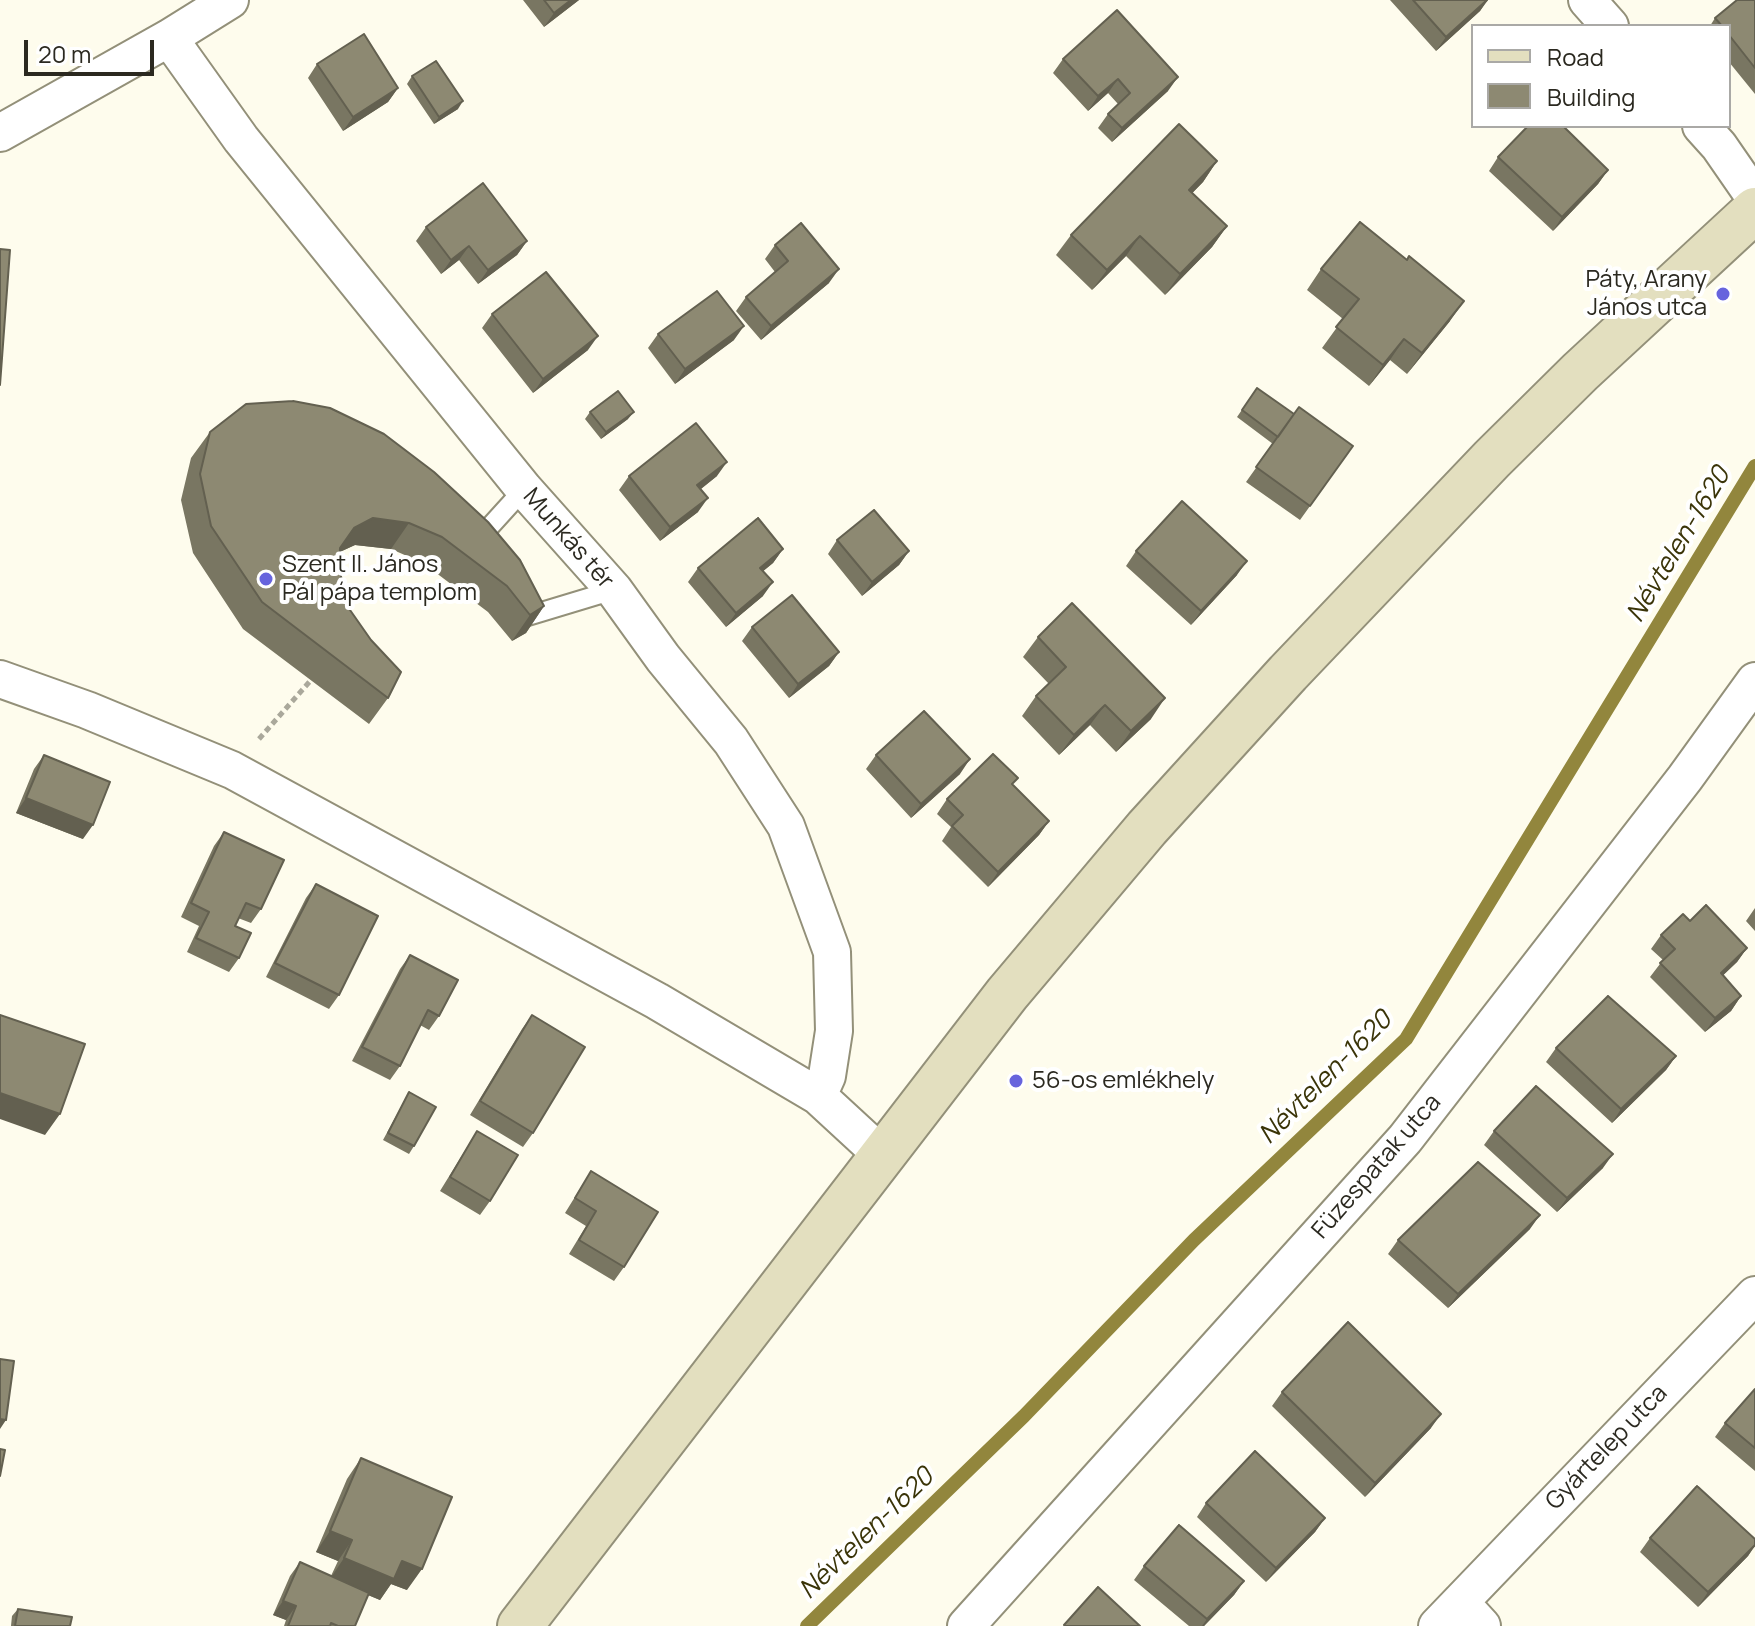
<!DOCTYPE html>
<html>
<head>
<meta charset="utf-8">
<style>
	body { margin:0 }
	#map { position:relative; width:1755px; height:1626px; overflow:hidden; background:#fefced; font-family:Manrope,sans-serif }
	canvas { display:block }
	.legend { position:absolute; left:1471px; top:24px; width:260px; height:104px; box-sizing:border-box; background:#fff; border:2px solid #aaa9a6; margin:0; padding:10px 14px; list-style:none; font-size:24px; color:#2b2920 }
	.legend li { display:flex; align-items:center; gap:16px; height:40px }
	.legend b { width:40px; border:2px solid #aaa9a6 }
	.scale { position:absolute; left:24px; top:40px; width:130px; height:36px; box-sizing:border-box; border:4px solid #2b2920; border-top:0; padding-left:10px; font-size:24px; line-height:28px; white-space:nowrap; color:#2b2920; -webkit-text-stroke:6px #fff; paint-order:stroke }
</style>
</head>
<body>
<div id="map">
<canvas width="1755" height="1626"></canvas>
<ul class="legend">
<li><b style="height:10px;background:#e3dfbf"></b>Road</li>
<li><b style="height:22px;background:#8d8972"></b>Building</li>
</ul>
<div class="scale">20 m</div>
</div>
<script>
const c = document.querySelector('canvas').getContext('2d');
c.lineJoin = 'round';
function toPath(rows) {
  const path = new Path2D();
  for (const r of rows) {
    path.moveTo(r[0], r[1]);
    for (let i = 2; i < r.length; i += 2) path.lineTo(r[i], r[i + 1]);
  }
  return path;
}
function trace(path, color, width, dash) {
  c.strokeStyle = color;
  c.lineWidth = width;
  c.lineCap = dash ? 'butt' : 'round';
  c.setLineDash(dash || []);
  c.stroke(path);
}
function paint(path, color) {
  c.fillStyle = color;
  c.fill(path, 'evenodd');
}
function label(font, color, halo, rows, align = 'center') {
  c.font = font + ' Manrope,sans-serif';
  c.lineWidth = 8;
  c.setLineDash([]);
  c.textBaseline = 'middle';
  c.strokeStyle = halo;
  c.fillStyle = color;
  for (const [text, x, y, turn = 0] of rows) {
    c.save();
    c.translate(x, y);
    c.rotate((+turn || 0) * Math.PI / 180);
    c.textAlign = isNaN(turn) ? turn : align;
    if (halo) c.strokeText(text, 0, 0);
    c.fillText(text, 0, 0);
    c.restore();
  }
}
const stream = toPath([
	[807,1626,1024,1416,1194,1240,1406,1039,1755,466]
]);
const path = toPath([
	[259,739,311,680]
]);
const lane = toPath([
	[475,543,524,489],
	[518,619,614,590]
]);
const street = toPath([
	[1587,0,1610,26],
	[169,38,241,139,524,489,614,590,663,658,731,741,786,826,832,952,834,1031,827,1076,818,1096],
	[1701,126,1719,146,1755,198],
	[0,133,169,38,230,0],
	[0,679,87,710,232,770,657,1001,818,1096,882,1155],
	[1460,1602,1482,1626],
	[966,1626,1405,1139,1685,778,1755,681],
	[1437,1626,1755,1295]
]);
const secondary = toPath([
	[520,1626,1007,994,1147,828,1288,673,1492,459,1580,372,1755,210]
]);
const wall = toPath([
	[523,0,579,0,544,27],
	[1390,0,1487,0,1480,11,1436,51],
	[1755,0,1755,94,1729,62,1729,26,1710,26,1715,18],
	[1063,59,1168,91,1112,142,1098,128,1108,114,1118,104,1108,93,1088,111,1053,73],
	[317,64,398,88,388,102,343,131,308,78],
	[412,76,458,109,434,124,407,84],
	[1498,157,1608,170,1598,184,1553,231,1489,171],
	[1217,161,1203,182,1192,193,1227,226,1212,247,1165,295,1126,256,1092,290,1056,255,1071,235],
	[426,227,527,241,517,255,478,284,459,260,441,274,416,241],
	[775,245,829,283,761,340,736,311,746,297,775,272,765,259],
	[1407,260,1450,321,1407,374,1390,360,1369,386,1322,348,1343,319,1307,290,1321,269],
	[492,314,588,350,533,393,482,328],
	[658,334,734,340,675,384,648,348],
	[1257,388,1294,414,1353,446,1300,520,1246,482,1273,444,1237,417],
	[246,404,544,606,526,633,512,641,488,612,423,563,391,549,355,545,340,552,339,569,350,610,371,640,388,698,369,724,243,629,193,553,181,500,191,458,210,432],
	[590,412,628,419,601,439,585,419],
	[629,476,717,476,701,489,698,512,660,541,619,490],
	[837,540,909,551,899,565,862,596,828,554],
	[783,549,773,563,763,571,763,596,726,627,688,582,698,568],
	[1136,551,1237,575,1191,625,1126,566],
	[752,627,839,652,829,666,789,698,742,641],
	[1038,637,1151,719,1116,752,1090,725,1059,755,1022,716,1036,696,1049,684,1023,657],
	[44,755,83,839,16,813,34,769],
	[876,755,960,774,911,818,866,769],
	[1013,785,1049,821,1039,835,988,887,942,841,951,827,937,814,947,799],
	[224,832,261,909,251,923,238,918,235,926,239,958,229,972,187,952,199,926,181,917,214,846],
	[316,884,339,995,329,1009,266,977,306,898],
	[1755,908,1755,931,1746,921],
	[1690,921,1747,948,1737,962,1723,975,1741,996,1731,1011,1705,1032,1650,977,1663,960,1651,949,1661,935],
	[410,955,439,1016,429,1030,420,1025,400,1066,390,1080,352,1061,400,969],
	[532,1015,533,1133,523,1147,470,1115,522,1029],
	[1556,1048,1676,1056,1666,1070,1612,1123,1546,1062],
	[409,1092,414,1146,409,1154,383,1140],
	[477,1131,490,1201,480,1215,440,1191],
	[1494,1131,1603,1168,1557,1212,1484,1145],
	[591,1171,624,1267,614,1281,569,1254,586,1226,565,1213],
	[1530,1229,1448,1308,1388,1254,1398,1240],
	[1755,1389,1755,1471,1715,1437,1725,1423],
	[1282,1392,1431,1428,1365,1497,1272,1406],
	[361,1458,407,1590,391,1584,380,1600,368,1595,355,1626,284,1626,286,1620,273,1615,290,1576,300,1562,331,1576,338,1561,316,1552,347,1479],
	[1206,1503,1325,1518,1315,1532,1266,1582,1197,1517],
	[1650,1538,1755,1539,1755,1546,1748,1556,1698,1607,1640,1552],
	[1144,1566,1244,1581,1234,1595,1204,1626,1189,1626,1134,1580],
	[18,1609,70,1626,11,1626,12,1616]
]);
const shadedWall = toPath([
	[571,0,579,0,544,27,554,13],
	[1487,0,1488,0,1480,11,1436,51,1446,37],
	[1178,77,1168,91,1112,142,1122,128],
	[1118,79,1108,93,1088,111,1098,96],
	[398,88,388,102,343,131,353,117],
	[463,101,458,109,434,124,439,117],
	[1217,161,1203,182,1175,211,1189,190],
	[1608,170,1598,184,1553,231,1562,217],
	[1227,226,1212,247,1165,295,1180,274],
	[1140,236,1126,256,1092,290,1107,270],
	[527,241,517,255,478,284,488,270],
	[469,246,459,260,441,274,451,260],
	[839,269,829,283,761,340,771,326],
	[1464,301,1450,321,1407,374,1422,353],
	[744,326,734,340,675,384,685,369],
	[598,336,588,350,533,393,543,379],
	[1404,339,1390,360,1369,386,1383,365],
	[634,412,628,419,601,439,606,432],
	[727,462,717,476,688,499,697,485],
	[708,498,698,512,660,541,670,527],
	[373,518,409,523,391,549,355,545,335,554,354,528],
	[783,549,773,563,750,582,760,568],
	[909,551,899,565,862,596,872,582],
	[1247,561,1237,575,1191,625,1201,611],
	[773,582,763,596,726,627,736,613],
	[544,606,526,633,512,641,530,615],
	[839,652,829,666,789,698,798,684],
	[1165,698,1151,719,1116,752,1131,731],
	[1105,705,1090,725,1059,755,1074,735],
	[970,759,960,774,911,818,921,804],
	[26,798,93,825,83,839,16,813],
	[1049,821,1039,835,988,887,998,872],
	[1747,948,1737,962,1711,987,1721,973],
	[1741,996,1731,1011,1705,1032,1715,1018],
	[1676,1056,1666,1070,1612,1123,1621,1109],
	[0,1093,60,1114,45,1135,0,1119],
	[1613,1154,1603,1168,1557,1212,1567,1198],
	[1540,1215,1530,1229,1448,1308,1458,1294],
	[1441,1414,1431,1428,1365,1497,1375,1483],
	[0,1419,6,1420,0,1429],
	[1325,1518,1315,1532,1266,1582,1276,1568],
	[330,1531,352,1540,338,1561,316,1552],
	[1755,1545,1748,1556,1698,1607,1708,1592],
	[344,1558,402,1561,422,1569,407,1590,391,1584,380,1600,330,1579],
	[1244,1581,1234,1595,1204,1626,1202,1626,1207,1619],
	[283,1601,296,1606,286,1620,273,1615]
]);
const building = toPath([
	[544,0,571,0,554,13,544,0],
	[1413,0,1487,0,1446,37,1413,0],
	[1737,0,1755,0,1755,68,1729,35,1729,26,1722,26,1715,18,1737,0],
	[1117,10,1178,77,1122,128,1108,114,1130,93,1118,79,1098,96,1063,59,1117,10],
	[364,34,398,88,353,117,317,64,364,34],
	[436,61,463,101,439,117,412,76,436,61],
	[1179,124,1217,161,1189,190,1227,226,1180,274,1140,236,1107,270,1071,235,1179,124],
	[1528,126,1563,126,1608,170,1562,217,1498,157,1528,126],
	[483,183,527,241,488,270,469,246,451,260,426,227,483,183],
	[1360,222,1407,260,1409,256,1464,301,1422,353,1404,339,1383,365,1336,327,1359,299,1321,269,1360,222],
	[801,223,839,269,771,326,746,297,788,261,775,245,801,223],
	[0,249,10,250,0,385,0,249],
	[546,272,598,336,543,379,492,314,546,272],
	[717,291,744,326,685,369,658,334,717,291],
	[1257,388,1294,414,1278,437,1242,410,1257,388],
	[618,391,634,412,606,432,590,412,618,391],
	[293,401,330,408,384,434,434,472,488,522,520,560,544,606,530,615,507,586,442,537,409,523,373,518,354,528,340,548,339,569,350,610,371,640,401,672,388,698,262,602,211,526,200,474,210,432,246,404,293,401],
	[1299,407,1353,446,1310,506,1256,467,1299,407],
	[696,423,727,462,697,485,708,498,670,527,629,476,696,423],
	[1182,501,1247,561,1201,611,1136,551,1182,501],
	[874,510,909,551,872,582,837,540,874,510],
	[758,518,783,549,760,568,773,582,736,613,698,568,758,518],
	[792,595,839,652,798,684,752,627,792,595],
	[1072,603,1165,698,1131,731,1105,705,1074,735,1036,696,1066,667,1038,637,1072,603],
	[924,711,970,759,921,804,876,755,924,711],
	[993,754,1018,778,1012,784,1049,821,998,872,952,826,963,815,947,799,993,754],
	[44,755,110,782,93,825,26,798,44,755],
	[224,832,284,860,261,909,246,903,235,926,251,933,239,958,196,938,209,912,191,903,224,832],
	[316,884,378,916,339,995,275,963,316,884],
	[1706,905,1747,948,1721,973,1741,996,1715,1018,1660,963,1675,949,1661,935,1683,914,1690,921,1706,905],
	[410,955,458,980,439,1016,428,1010,400,1066,362,1047,410,955],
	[1608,996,1676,1056,1621,1109,1556,1048,1608,996],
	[0,1015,85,1044,60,1114,0,1093,0,1015],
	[532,1015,585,1047,533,1133,480,1101,532,1015],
	[1536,1086,1613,1154,1567,1198,1494,1131,1536,1086],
	[409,1092,436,1107,414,1146,388,1133,409,1092],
	[477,1131,518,1155,490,1201,450,1177,477,1131],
	[1478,1162,1540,1215,1458,1294,1398,1240,1478,1162],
	[591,1171,658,1212,624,1267,579,1240,596,1211,575,1198,591,1171],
	[1348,1322,1441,1414,1375,1483,1282,1392,1348,1322],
	[0,1359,14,1361,6,1420,0,1419,0,1359],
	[1755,1389,1755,1448,1725,1423,1755,1389],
	[0,1449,5,1450,0,1476,0,1449],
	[1255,1451,1325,1518,1276,1568,1206,1503,1255,1451],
	[361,1458,452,1497,422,1569,402,1561,394,1579,344,1558,352,1540,330,1531,361,1458],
	[1697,1486,1755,1539,1755,1545,1708,1592,1650,1538,1697,1486],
	[1179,1525,1244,1581,1207,1619,1144,1566,1179,1525],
	[300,1562,369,1593,355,1626,338,1626,331,1623,330,1626,288,1626,296,1606,283,1601,300,1562],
	[1098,1587,1140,1626,1065,1626,1064,1625,1098,1587],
	[18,1609,72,1617,70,1626,15,1626,18,1609]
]);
const markers = [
	[1723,294,8,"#6764dd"],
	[266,579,8,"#6764dd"],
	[1016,1081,8,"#6764dd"]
];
const poiNames = [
	["Páty, Arany",1707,280,"right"],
	["János utca",1707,308,"right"],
	["Szent II. János",282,565],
	["Pál pápa templom",282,593],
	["56-os emlékhely",1032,1081]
];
const streetNames = [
	["Munkás tér",568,539,49],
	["Füzespatak utca",1377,1167,-49],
	["Gyártelep utca",1607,1448,-46]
];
const waterNames = [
	["Névtelen-1620",1679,545,-59],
	["Névtelen-1620",1326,1078,-45],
	["Névtelen-1620",867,1534,-44]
];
trace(stream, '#92863d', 14);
trace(lane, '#939079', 22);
trace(street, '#939079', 40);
trace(secondary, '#939079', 48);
trace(path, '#aaa89b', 5, [6, 4]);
trace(lane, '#fff', 18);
trace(street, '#fff', 36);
trace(secondary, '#e3dfbf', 44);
paint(wall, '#797662');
paint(shadedWall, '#636050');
paint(building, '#8d8972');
trace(building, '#636050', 2);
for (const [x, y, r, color] of markers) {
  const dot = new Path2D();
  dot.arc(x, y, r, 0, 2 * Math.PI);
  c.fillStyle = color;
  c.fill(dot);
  trace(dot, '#fff', 3);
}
label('24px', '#2b2920', '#fff', poiNames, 'left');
label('24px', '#2b2920', '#fff', streetNames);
label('italic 26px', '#3a3408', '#fff', waterNames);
</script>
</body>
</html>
